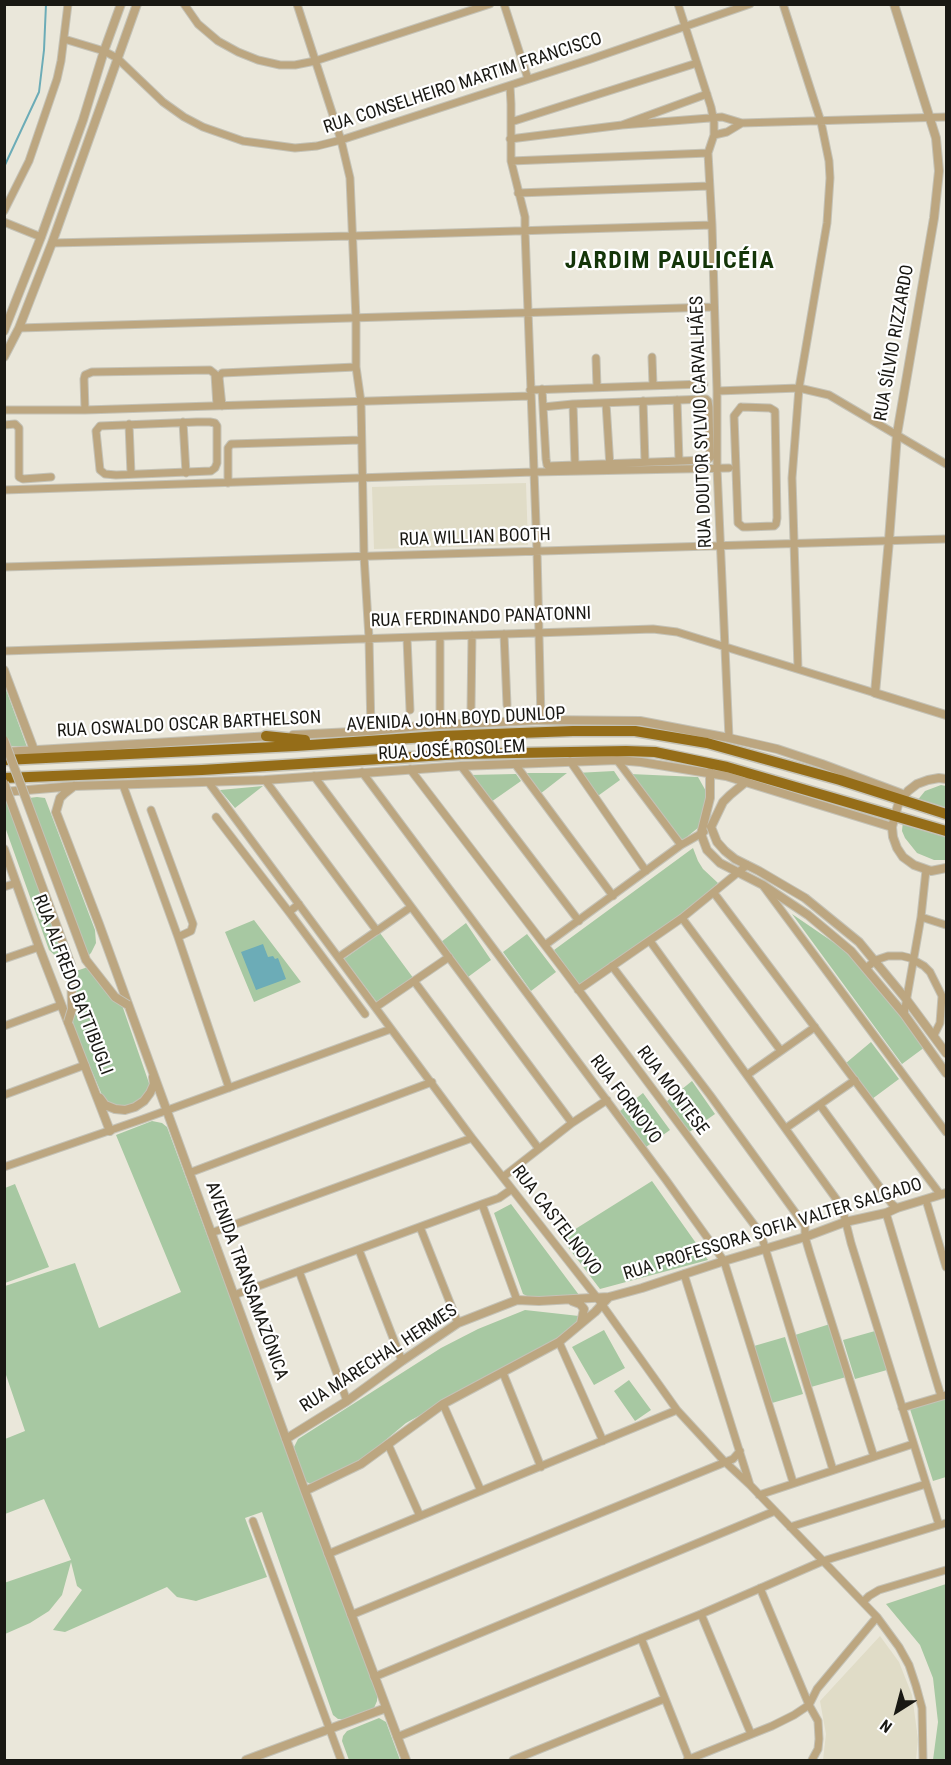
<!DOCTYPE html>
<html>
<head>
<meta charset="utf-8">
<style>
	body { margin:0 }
	#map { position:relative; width:951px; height:1765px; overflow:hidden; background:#eae7da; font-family:"Roboto Condensed",sans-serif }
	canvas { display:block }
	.frame { position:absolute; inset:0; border:6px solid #191813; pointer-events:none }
	.north { position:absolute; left:867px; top:1681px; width:60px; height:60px; -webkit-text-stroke:4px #fff; paint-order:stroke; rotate:216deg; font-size:16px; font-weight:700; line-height:24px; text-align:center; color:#191813 }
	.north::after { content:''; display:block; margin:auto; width:21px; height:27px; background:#191813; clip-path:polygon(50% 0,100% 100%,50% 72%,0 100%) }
</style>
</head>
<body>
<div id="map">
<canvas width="951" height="1765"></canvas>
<div class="frame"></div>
<div class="north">N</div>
</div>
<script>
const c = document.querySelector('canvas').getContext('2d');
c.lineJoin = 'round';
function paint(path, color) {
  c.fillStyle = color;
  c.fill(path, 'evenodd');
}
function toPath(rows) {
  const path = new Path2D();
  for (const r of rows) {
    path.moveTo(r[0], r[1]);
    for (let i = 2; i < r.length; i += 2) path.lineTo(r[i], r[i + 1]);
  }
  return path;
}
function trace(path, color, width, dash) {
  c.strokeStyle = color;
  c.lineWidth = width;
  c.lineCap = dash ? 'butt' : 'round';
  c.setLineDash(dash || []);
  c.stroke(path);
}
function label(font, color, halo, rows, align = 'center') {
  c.font = font + ' "Roboto Condensed",sans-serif';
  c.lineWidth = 4.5;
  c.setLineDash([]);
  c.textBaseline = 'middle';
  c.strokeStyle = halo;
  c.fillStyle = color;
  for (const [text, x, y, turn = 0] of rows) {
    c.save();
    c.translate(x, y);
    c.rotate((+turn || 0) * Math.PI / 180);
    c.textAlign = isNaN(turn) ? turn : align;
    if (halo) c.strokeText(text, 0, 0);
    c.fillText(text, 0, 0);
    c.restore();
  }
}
const built = toPath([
	[526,483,528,545,374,549,372,487],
	[880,1636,899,1662,912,1695,918,1739,916,1760,823,1760,826,1734,820,1701]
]);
const green = toPath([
	[4,684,27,747,8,746,5,738],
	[614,771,620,780,595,798,576,773],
	[525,773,567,773,540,794],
	[516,774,521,781,491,802,470,775],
	[630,774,698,777,707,793,706,803,699,827,682,841],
	[941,785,946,786,946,810,916,802,925,791],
	[263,786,235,808,220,790],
	[5,796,67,963,61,961,49,950,5,827],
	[37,797,45,798,95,930,96,943,91,953,87,957,29,798],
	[903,820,946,832,946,860,934,860,917,853,905,838,902,831],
	[693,848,698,861,703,869,718,883,686,912,581,987,554,950],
	[792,914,855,957,925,1047,902,1064],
	[254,920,301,982,254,1002,225,932],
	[466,923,491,960,468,977,441,942],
	[380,933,414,979,379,1005,344,959],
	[527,934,556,972,531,991,503,952],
	[88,967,122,1005,150,1086,143,1100,126,1108,105,1102,71,1022,73,972],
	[871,1042,899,1079,872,1099,846,1063],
	[692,1081,715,1114,688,1133,666,1102],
	[643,1093,670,1130,646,1147,620,1111],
	[152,1121,162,1123,167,1127,377,1694,377,1701,374,1708,344,1719,338,1719,333,1715,262,1512,245,1518,267,1577,196,1601,177,1597,167,1587,65,1632,53,1630,82,1590,77,1586,71,1562,62,1595,49,1611,30,1623,5,1634,4,1583,71,1560,44,1499,5,1514,5,1439,25,1431,5,1372,5,1286,75,1263,99,1328,181,1292,116,1135],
	[652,1181,708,1260,600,1289,561,1238],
	[15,1184,49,1267,5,1283,5,1188],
	[511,1204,582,1299,531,1298,523,1294,494,1213],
	[525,1310,579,1316,582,1320,569,1332,406,1423,357,1464,312,1484,306,1482,294,1447,298,1439,441,1348,478,1329],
	[830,1324,846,1377,811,1387,795,1335],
	[604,1330,625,1368,594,1385,572,1347],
	[875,1331,887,1370,855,1379,843,1340],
	[785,1337,803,1394,772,1403,754,1346],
	[629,1380,651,1410,635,1421,614,1391],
	[946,1398,946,1477,933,1481,910,1409],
	[946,1584,946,1760,933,1760,938,1722,933,1678,920,1645,886,1604],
	[379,1718,386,1722,400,1760,349,1760,342,1741,343,1736,347,1731]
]);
const water = toPath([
	[263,944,268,957,273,956,275,959,278,958,286,979,256,990,241,952]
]);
const stream = toPath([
	[4,167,39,92,44,50,46,4]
]);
const minor = toPath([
	[184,4,198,24,218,41,238,52,258,60,280,65,295,65,315,61,490,4],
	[297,4,341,140,350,178,356,319,356,367,361,402,364,556,369,638,371,731],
	[504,4,528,79],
	[678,4,711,107,714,122,714,135,708,153,712,225,717,391,717,468,729,738],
	[783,4,821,122,829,161,830,178,827,223,799,388,792,478,798,669],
	[64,39,104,51,117,58,163,102,184,117,203,127,243,141,295,148,317,146,341,140,591,59,750,4],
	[510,86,511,104,511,161,525,217,525,231,537,551,541,720],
	[511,122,697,63],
	[622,125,722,117,742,123,946,117],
	[714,135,727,132,742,123],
	[510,139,622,125,707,94],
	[511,161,708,153],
	[518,193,709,186],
	[4,211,29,161,57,79,61,61,68,4],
	[4,222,41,237],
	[52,243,352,236,712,225],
	[19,328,714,307],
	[652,357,653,385],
	[596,358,597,387],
	[542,389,543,407,573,404,706,399,708,401,709,407,710,458,707,460,549,466,547,465,546,459,543,407],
	[530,390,704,384],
	[717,391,799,388,829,395,946,464],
	[677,400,679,461],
	[643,401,645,462],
	[606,403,610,467],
	[573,404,575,464],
	[222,406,219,377,222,373,356,367],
	[741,407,770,408,775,411,777,518,776,524,774,526,747,527,743,527,738,523,734,416,741,407],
	[4,410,85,410,530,396],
	[85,410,84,379,85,375,92,372,210,370,215,374,217,406],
	[183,422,186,473],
	[197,422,210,422,215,423,217,426,217,463,215,468,211,471,116,475,105,474,100,470,96,431,100,426,197,422],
	[129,424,131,474],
	[4,425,15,424,19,428,19,477,23,479,51,477],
	[228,483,228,448,231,444,361,440],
	[4,490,534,472,729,468],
	[4,567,946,539],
	[504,634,507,705],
	[440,637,440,710],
	[407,638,410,710],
	[4,651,653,629,677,632,875,693],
	[471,709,472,635],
	[617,760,681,845],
	[570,761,646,871],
	[515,764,613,896],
	[461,766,579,921],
	[410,769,563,969,758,1230,763,1241,833,1470],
	[362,772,666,1180,724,1261,793,1482],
	[314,776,572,1123],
	[265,780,377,931],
	[209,783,472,1138,598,1299,677,1410,724,1461,750,1485,877,1617,899,1647,909,1665,916,1686,922,1708,923,1760],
	[123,785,178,937,229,1088],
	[151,810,193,924,191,931,178,937],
	[216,817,289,912,299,904],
	[4,887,16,883],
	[764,887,946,1132],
	[714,893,940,1194],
	[289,912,365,1014],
	[921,917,946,925],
	[682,918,781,1051],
	[650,941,842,1207,851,1243,939,1525],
	[545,945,681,845,704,832],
	[339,957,411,907],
	[4,959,39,947],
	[612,966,710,1095,805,1226,805,1237,810,1254,874,1457],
	[866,968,876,960,888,956,902,956,910,958,924,966,930,972,942,996,940,1023,934,1035],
	[414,981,539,1149],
	[578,990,682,918,747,865],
	[376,1007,449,957],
	[904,1014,921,917,926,870],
	[4,1026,61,1005],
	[747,1075,815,1027],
	[4,1095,85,1065],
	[820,1105,892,1204,897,1208],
	[786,1128,855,1080],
	[4,1167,143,1119,391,1029],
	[189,1173,432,1082],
	[503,1177,572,1123,607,1100],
	[926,1200,946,1267],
	[482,1204,517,1300],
	[886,1213,941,1396],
	[420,1227,458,1323],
	[211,1233,472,1138],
	[359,1250,402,1361],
	[299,1271,347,1401],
	[684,1274,750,1485],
	[234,1295,482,1204,499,1198,512,1189],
	[559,1342,603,1441],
	[503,1373,541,1467],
	[443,1404,481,1491],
	[902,1408,946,1395],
	[388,1444,420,1516],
	[759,1495,913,1444],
	[253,1521,341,1760],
	[790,1527,926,1484],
	[328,1554,677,1410],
	[760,1588,809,1705,818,1721,819,1739,818,1749,812,1760],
	[863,1602,869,1596,879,1590,946,1570],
	[701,1614,751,1734],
	[351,1615,733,1459,740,1451],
	[641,1638,689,1759],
	[374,1677,775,1511],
	[397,1737,701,1614,823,1561,946,1523],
	[513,1760,664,1699],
	[687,1760,772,1726,794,1715,809,1705,817,1689,877,1617]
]);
const tertiary = toPath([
	[894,4,936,138,939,171,934,218,897,434,889,540,875,693,946,715],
	[4,331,41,237,83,120,104,51,121,4],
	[4,357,19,328,52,243,137,4],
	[4,670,34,750],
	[293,735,371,731,420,726,541,720,640,721,729,738,777,749,822,764,905,795],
	[4,752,271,736],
	[710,772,710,798,701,834,707,850,720,863,763,885,808,915,851,951,904,1014,946,1073],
	[946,779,939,778,928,780,917,784,908,791,898,805,892,827,893,837,897,848,903,857,914,865,931,871,946,868],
	[747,781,730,795,723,802,711,827,717,842,725,851,735,859,759,871,805,898,859,942,906,999,946,1053],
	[74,786,65,793,60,798,56,812,99,924,305,1491,406,1760],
	[4,792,74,786,265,780,461,766,617,760,641,762,726,776,892,827],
	[4,849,39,947,110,1131],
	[100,1098,105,1105,115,1109,125,1110,135,1107,144,1101,150,1093,154,1084,153,1077],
	[572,1301,580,1304,584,1309,581,1323],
	[286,1439,347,1401,402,1361,458,1323,517,1300,539,1301,609,1297,642,1288,724,1261,805,1237,845,1222,886,1213,897,1208,946,1193],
	[305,1491,361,1464,443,1404,559,1342,595,1312,609,1297],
	[246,1760,386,1708]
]);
const primary = toPath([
	[266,736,305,740],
	[4,760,296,746,440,736,573,731,635,731,707,743,840,780,946,814],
	[4,778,202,770,461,754,626,751,655,752,727,767,946,831]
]);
const tertiaryBridge = toPath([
	[4,740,86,960,115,997,128,1005],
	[4,783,71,965,72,1009,68,1022]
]);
const streetNames = [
	["RUA CONSELHEIRO MARTIM FRANCISCO",463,84,-18],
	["RUA SÍLVIO RIZZARDO",895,343,-80],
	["RUA DOUTOR SYLVIO CARVALHÃES",702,422,-92],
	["RUA WILLIAN BOOTH",475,538,-2],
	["RUA FERDINANDO PANATONNI",481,618,-2],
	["AVENIDA JOHN BOYD DUNLOP",456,720,-3],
	["RUA OSWALDO OSCAR BARTHELSON",189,725,-3],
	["RUA JOSÉ ROSOLEM",452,751,-3],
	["RUA ALFREDO BATTIBUGLI",72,985,69],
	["RUA MONTESE",672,1091,53],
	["RUA FORNOVO",625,1100,53],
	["RUA CASTELNOVO",556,1221,52],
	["RUA PROFESSORA SOFIA VALTER SALGADO",773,1230,-17],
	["AVENIDA TRANSAMAZÔNICA",246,1281,70],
	["RUA MARECHAL HERMES",379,1359,-33]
];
const districtNames = [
	["JARDIM PAULICÉIA",670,262]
];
paint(built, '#e0dcc7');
paint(green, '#a7c8a2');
paint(water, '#6cacb7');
trace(stream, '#6cacb7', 2);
trace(minor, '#c4c2b6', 9);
trace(tertiary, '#c4c2b6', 10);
trace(primary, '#c4c2b6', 13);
trace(minor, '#bca680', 7);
trace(tertiary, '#bca680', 8);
trace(primary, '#956d18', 10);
trace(tertiaryBridge, '#c4c2b6', 10, []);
trace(tertiaryBridge, '#bca680', 8);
label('18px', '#191813', '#fff', streetNames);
c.letterSpacing = '1.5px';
label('bold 24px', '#143509', '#fff', districtNames);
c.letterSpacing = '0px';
</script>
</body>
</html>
